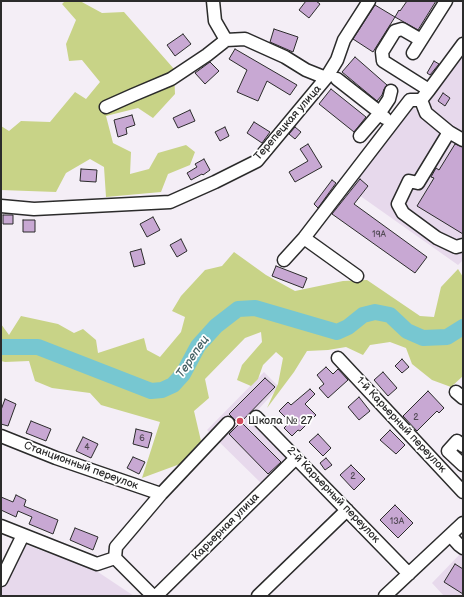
<!DOCTYPE html>
<html>
<head>
<meta charset="utf-8">
<style>
	body { margin:0 }
	#map { position:relative; width:464px; height:597px; overflow:hidden; background:#f4eef6; font-family:"Balsamiq Sans",sans-serif }
	canvas { display:block }
	.frame { position:absolute; inset:0; border:2px solid #2b2b2b; pointer-events:none }
</style>
</head>
<body>
<div id="map">
<canvas width="464" height="597"></canvas>
<div class="frame"></div>
</div>
<script>
const c = document.querySelector('canvas').getContext('2d');
c.lineJoin = 'round';
function paint(path, color) {
  c.fillStyle = color;
  c.fill(path, 'evenodd');
}
function toPath(rows) {
  const path = new Path2D();
  for (const r of rows) {
    path.moveTo(r[0], r[1]);
    for (let i = 2; i < r.length; i += 2) path.lineTo(r[i], r[i + 1]);
  }
  return path;
}
function trace(path, color, width, dash) {
  c.strokeStyle = color;
  c.lineWidth = width;
  c.lineCap = dash ? 'butt' : 'round';
  c.setLineDash(dash || []);
  c.stroke(path);
}
function label(font, color, halo, rows, align = 'center') {
  c.font = font + ' "Balsamiq Sans",sans-serif';
  c.lineWidth = 3.5;
  c.setLineDash([]);
  c.textBaseline = 'middle';
  c.strokeStyle = halo;
  c.fillStyle = color;
  for (const [text, x, y, turn = 0] of rows) {
    c.save();
    c.translate(x, y);
    c.rotate((+turn || 0) * Math.PI / 180);
    c.textAlign = isNaN(turn) ? turn : align;
    if (halo) c.strokeText(text, 0, 0);
    c.fillText(text, 0, 0);
    c.restore();
  }
}
const built = toPath([
	[463,53,463,260,458,265,349,188,412,106,420,113,429,98],
	[264,372,279,387,255,413,295,452,263,485,207,430],
	[24,544,95,570,134,596,1,596,1,590,20,549],
	[463,551,463,596,444,596,432,583]
]);
const green = toPath([
	[65,1,80,1,102,13,124,12,174,69,175,94,153,118,138,108,106,116,113,143,131,152,130,174,149,169,158,153,186,145,195,152,190,165,168,174,161,192,106,197,104,167,90,159,66,173,56,192,1,190,1,126,9,131,21,121,50,122,75,92,86,99,100,82,82,60,69,61,66,44,76,20,62,4],
	[234,252,266,275,295,291,343,281,367,280,420,316,434,317,441,287,458,269,463,277,463,376,451,387,432,380,412,364,406,348,390,342,370,345,363,355,346,347,328,350,307,351,294,372,267,408,278,384,283,358,276,352,263,365,258,379,251,386,237,380,242,365,262,342,261,332,245,338,205,379,209,398,194,411,201,441,180,464,142,478,160,422,101,405,90,393,52,388,35,381,29,361,5,362,1,361,1,324,9,335,21,316,58,324,74,333,83,329,96,340,98,353,144,338,147,350,160,357,181,332,185,317,172,311,181,296,205,270,222,266]
]);
const river = toPath([
	[1,347,38,347,151,391,162,390,173,385,183,374,198,346,216,326,238,309,255,308,337,332,348,327,363,315,375,312,390,315,407,331,423,338,447,337,463,327]
]);
const building = toPath([
	[306,1,316,1,320,4,309,18,299,10,306,1],
	[407,1,436,1,418,30,395,17,399,10,400,11,407,1],
	[375,5,395,17,373,52,353,39,375,5],
	[274,29,298,37,293,52,270,42,274,29],
	[183,34,191,44,175,56,167,45,183,34],
	[235,49,297,85,290,95,267,81,258,101,237,92,247,70,229,59,235,49],
	[355,57,387,85,384,89,382,95,377,101,342,72,355,57],
	[434,61,439,64,430,75,427,73,434,61],
	[210,62,219,71,205,84,195,73,210,62],
	[331,89,366,117,354,132,319,104,331,89],
	[443,93,450,98,445,106,438,101,443,93],
	[190,110,195,121,178,128,173,118,190,110],
	[132,115,135,125,126,128,127,134,118,137,114,120,132,115],
	[254,122,270,132,262,143,247,133,254,122],
	[225,127,229,136,220,141,215,132,225,127],
	[295,127,301,132,295,139,289,134,295,127],
	[308,144,322,167,295,182,289,172,308,161,300,149,308,144],
	[455,144,463,147,463,234,417,206,434,178,431,177,436,168,439,170,455,144],
	[204,159,210,170,203,175,202,174,191,180,187,173,197,167,195,164,204,159],
	[81,169,97,170,96,182,80,181,81,169],
	[360,179,368,186,354,204,427,257,415,273,332,214,360,179],
	[332,180,336,183,318,208,314,204,332,180],
	[3,215,13,215,13,224,3,224,3,215],
	[153,217,160,230,147,237,140,224,153,217],
	[23,220,35,220,35,232,23,232,23,220],
	[181,239,187,251,177,257,170,245,181,239],
	[141,249,145,264,134,267,130,252,141,249],
	[276,266,307,278,303,288,272,276,276,266],
	[402,359,409,367,402,373,395,366,402,359],
	[326,367,333,374,338,369,348,380,328,398,319,388,324,384,317,375,326,367],
	[383,372,397,388,388,396,374,380,383,372],
	[265,378,275,387,239,424,229,414,265,378],
	[310,389,315,394,305,404,316,415,300,431,298,430,292,436,284,428,290,422,279,411,288,402,291,405,310,389],
	[428,391,444,408,439,413,437,411,417,431,403,416,428,391],
	[359,397,370,411,359,420,348,407,359,397],
	[5,399,16,404,8,426,1,424,1,410,5,399],
	[31,421,51,429,46,441,26,433,31,421],
	[241,422,281,462,268,474,229,434,241,422],
	[136,429,152,433,148,448,133,444,136,429],
	[390,430,405,445,396,454,380,440,390,430],
	[318,434,331,448,323,456,309,442,318,434],
	[83,437,98,444,91,458,76,451,83,437],
	[133,457,145,462,139,474,127,468,133,457],
	[326,458,332,465,325,470,320,463,326,458],
	[351,465,365,479,354,490,340,475,351,465],
	[16,495,26,500,24,506,58,520,53,534,29,524,32,517,18,511,16,517,1,510,1,497,13,502,16,495],
	[395,505,413,523,398,538,380,520,395,505],
	[75,528,98,537,93,550,70,540,75,528],
	[455,564,463,569,463,594,444,582,455,564]
]);
const minor = toPath([
	[213,1,215,21,226,40,245,39,285,57,306,70,326,78],
	[421,40,402,29,395,31,382,52,383,61,429,90],
	[463,44,429,90,421,100,426,113,449,132,463,140],
	[413,53,446,1],
	[337,79,378,111,379,114,389,99,391,91],
	[106,107,133,95,171,79,207,55,226,40],
	[449,132,418,183,409,181,398,204,403,213,437,238,456,247,463,245],
	[360,136,379,114,385,118],
	[1,206,34,209,170,202,215,182,257,161,326,78,337,60,344,40,369,1],
	[304,238,357,276],
	[284,260,304,238,410,100,421,100],
	[338,358,463,492],
	[456,392,463,398],
	[256,417,409,574],
	[1,436,56,458,161,494],
	[463,446,457,441,448,451,463,465],
	[1,526,97,564,115,558,153,596],
	[450,535,459,545,463,548],
	[115,558,116,547,161,494,228,423],
	[1,580,23,535],
	[156,596,296,458],
	[258,596,347,510],
	[385,596,463,523]
]);
const markers = [
	[240,421,4,"#d1495b"]
];
const numberNames = [
	["19А",379,235],
	["2",416,418],
	["6",142,439],
	["4",87,448],
	["2",353,477],
	["13А",397,522]
];
const streetNames = [
	["Терепецкая улица",288,123,-49],
	["1-й Карьерный переулок",401,425,47],
	["Станционный переулок",81,466,20],
	["2-й Карьерный переулок",333,495,46],
	["Карьерная улица",226,527,-45]
];
const poiNames = [
	["Школа № 27",248,421]
];
const waterNames = [
	["Терепец",193,357,-56]
];
paint(built, '#e7d9ec');
paint(green, '#c8d387');
trace(river, '#77c7d1', 16);
paint(building, '#c8a8d3');
trace(building, '#2b2b2b', 1);
trace(minor, '#2b2b2b', 15);
trace(minor, '#fff', 12);
for (const [x, y, r, color] of markers) {
  const dot = new Path2D();
  dot.arc(x, y, r, 0, 2 * Math.PI);
  c.fillStyle = color;
  c.fill(dot);
  trace(dot, '#fff', 1.5);
}
label('9px', '#524a55', null, numberNames);
label('11px', '#2b2b2b', '#fff', streetNames);
label('11px', '#2b2b2b', '#fff', poiNames, 'left');
label('italic 12px', '#466265', '#fff', waterNames);
</script>
</body>
</html>
